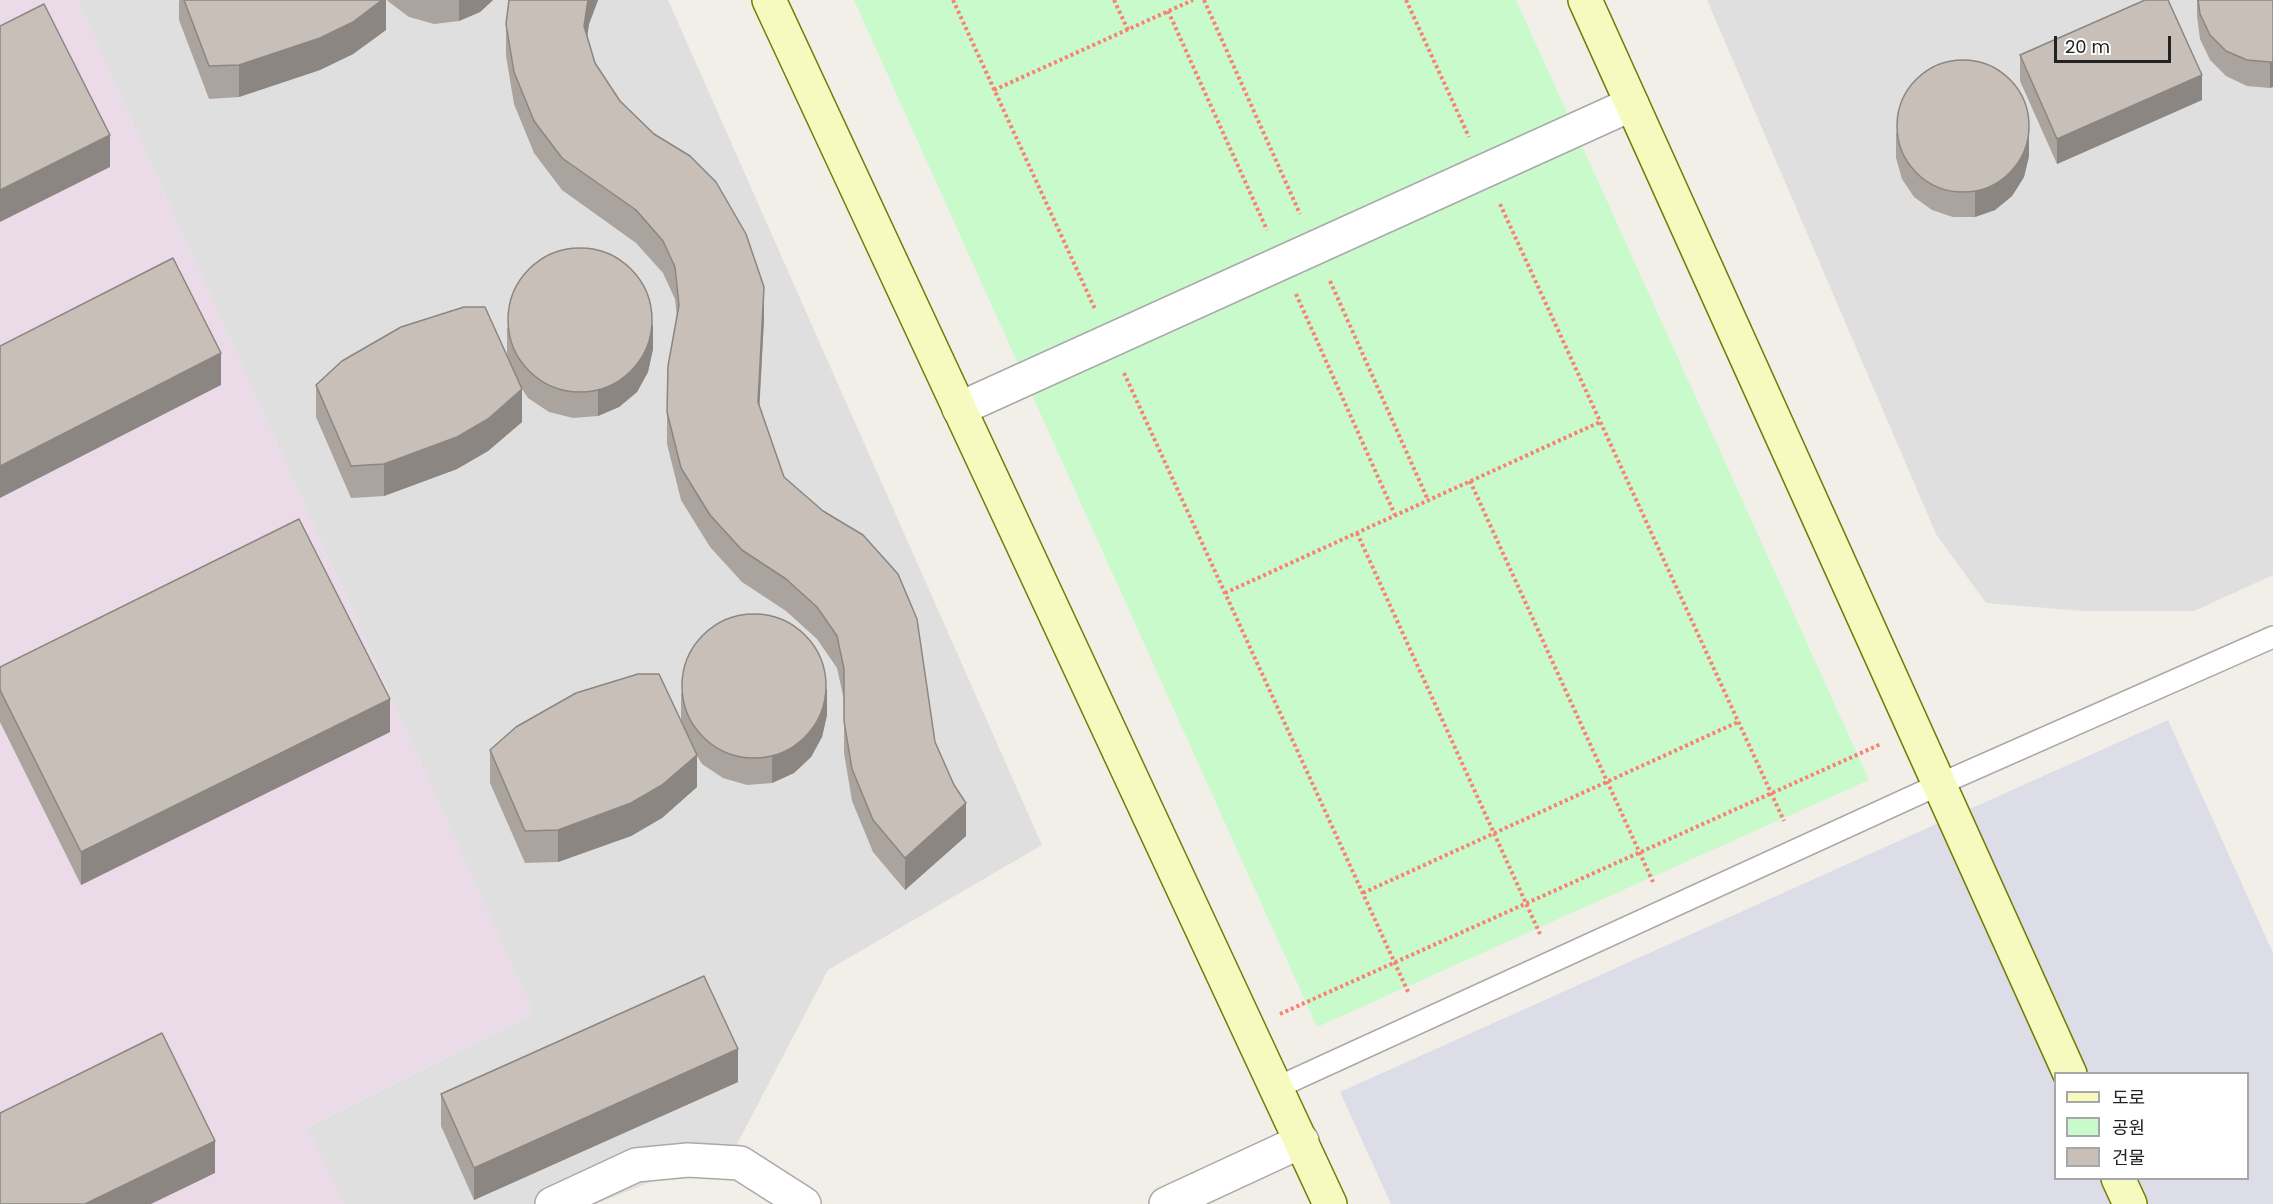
<!DOCTYPE html>
<html>
<head>
<meta charset="utf-8">
<style>
	body { margin:0 }
	#map { position:relative; width:2273px; height:1204px; overflow:hidden; background:#f2efe9; font-family:Poppins,"Noto Sans KR",sans-serif }
	canvas { display:block }
	.legend { position:absolute; left:2054px; top:1072px; width:195px; height:108px; box-sizing:border-box; background:#fff; border:2px solid #a7a7a7; margin:0; padding:8px 10px; list-style:none; font-size:18px; color:#222 }
	.legend li { display:flex; align-items:center; gap:12px; height:30px }
	.legend b { width:30px; border:2px solid #a7a7a7 }
	.scale { position:absolute; left:2054px; top:36px; width:117px; height:27px; box-sizing:border-box; border:3px solid #222; border-top:0; padding-left:8px; font-size:18px; line-height:21px; white-space:nowrap; color:#222; -webkit-text-stroke:4px #fff; paint-order:stroke }
</style>
</head>
<body>
<div id="map">
<canvas width="2273" height="1204"></canvas>
<ul class="legend">
<li><b style="height:8px;background:#f7fabf"></b>도로</li>
<li><b style="height:16px;background:#c8facc"></b>공원</li>
<li><b style="height:16px;background:#c7bfb8"></b>건물</li>
</ul>
<div class="scale">20 m</div>
</div>
<script>
const c = document.querySelector('canvas').getContext('2d');
c.lineJoin = 'round';
function paint(path, color) {
  c.fillStyle = color;
  c.fill(path, 'evenodd');
}
function toPath(rows) {
  const path = new Path2D();
  for (const r of rows) {
    if (r.length === 3) {
      path.moveTo(r[0] + r[2], r[1]);
      path.arc(r[0], r[1], r[2], 0, 2 * Math.PI);
      continue;
    }
    path.moveTo(r[0], r[1]);
    for (let i = 2; i < r.length; i += 2) path.lineTo(r[i], r[i + 1]);
  }
  return path;
}
function trace(path, color, width, dash) {
  c.strokeStyle = color;
  c.lineWidth = width;
  c.lineCap = dash ? 'butt' : 'round';
  c.setLineDash(dash || []);
  c.stroke(path);
}
const residential = toPath([
	[77,0,668,0,1042,845,828,970,735,1148,596,1204,343,1204,307,1128,533,1013],
	[1707,0,2273,0,2273,575,2194,611,2083,611,1986,603,1936,534]
]);
const industrial = toPath([
	[0,0,77,0,533,1013,308,1127,343,1204,0,1204]
]);
const park = toPath([
	[854,0,1516,0,1869,780,1317,1027]
]);
const plaza = toPath([
	[2168,720,2273,953,2273,1204,1391,1204,1340,1092],
	[2056,1074,2248,1074,2248,1178,2056,1178]
]);
const path = toPath([
	[953,0,1095,309],
	[1114,0,1128,30],
	[1204,0,1300,214],
	[1406,0,1469,137],
	[1168,11,1267,230],
	[994,90,1193,0],
	[1500,204,1784,821],
	[1330,281,1428,500],
	[1296,294,1395,515],
	[1124,373,1409,994],
	[1470,481,1653,882],
	[1357,533,1540,934],
	[1225,593,1600,422],
	[1363,893,1738,722],
	[1280,1014,1881,744]
]);
const lane = toPath([
	[1276,1088,1938,785,2273,637]
]);
const street = toPath([
	[959,409,1632,104],
	[552,1204,636,1165,688,1160,740,1163,804,1204],
	[1166,1204,1302,1141]
]);
const secondary = toPath([
	[769,0,1330,1204],
	[1585,0,2070,1074],
	[2118,1178,2130,1204]
]);
const wall = toPath([
	[179,0,386,0,386,30,353,54,320,70,239,97,209,99,179,20],
	[387,0,493,0,480,12,459,21,434,24,409,17,389,2],
	[509,0,598,0,589,24,587,36,595,63,764,319,759,406,784,477,935,742,966,836,905,890,873,852,852,801,844,753,844,700,837,668,817,639,786,611,742,582,710,547,681,500,667,444,667,412,677,317,675,299,663,273,636,243,562,190,534,153,514,104,506,56,506,24],
	[2197,0,2273,0,2270,88,2247,86,2226,76,2210,60,2200,39,2197,16],
	[2020,55,2202,100,2057,164,2020,81],
	[1896,133,2029,156,2024,177,2012,196,1995,210,1975,217,1953,217,1932,210,1914,197,1902,179,1896,158],
	[507,328,653,349,648,372,637,392,619,407,598,416,573,418,549,412,528,398,522,389,522,422,488,451,457,469,384,496,351,498,316,417,316,385,508,359,507,353],
	[0,667,390,732,81,885,0,722],
	[681,693,827,715,822,737,811,757,794,773,772,783,747,785,723,778,702,764,697,756,697,787,662,818,631,836,558,862,525,863,490,783,490,750,683,725,681,719],
	[738,1082,474,1200,441,1126,441,1094]
]);
const shadedWall = toPath([
	[382,0,386,0,386,30,353,54,320,70,239,97,239,65],
	[459,0,493,0,480,12,459,21],
	[588,0,598,0,589,24,584,58,584,26],
	[2270,62,2273,62,2273,87,2270,88],
	[2202,75,2202,100,2057,164,2057,139],
	[2029,131,2029,156,2024,177,2012,196,1995,210,1975,217,1975,191],
	[110,135,110,167,0,222,0,190],
	[764,287,764,319,758,434,758,402],
	[653,324,653,349,648,372,637,392,619,407,598,416,598,391],
	[221,353,221,385,0,498,0,466],
	[522,389,522,422,488,451,457,469,384,496,384,464],
	[827,689,827,715,822,737,811,757,794,773,772,783,772,757],
	[390,699,390,732,81,885,81,852],
	[697,755,697,787,662,818,631,836,558,862,558,830],
	[966,803,966,836,905,890,905,858],
	[738,1049,738,1082,474,1200,474,1168],
	[215,1141,215,1173,151,1204,85,1204]
]);
const building = toPath([
	[184,0,382,0,353,22,320,38,239,65,209,66,184,0],
	[509,0,588,0,584,26,595,63,620,101,654,134,690,156,716,182,746,234,764,287,758,402,784,477,823,511,863,535,898,574,917,619,935,742,954,785,966,803,905,858,873,820,852,769,844,721,844,669,837,636,817,607,786,579,742,550,710,515,681,468,667,412,668,366,679,305,675,267,663,241,636,210,562,158,534,121,514,72,506,24,509,0],
	[2145,0,2168,0,2202,75,2057,139,2020,55,2145,0],
	[2198,0,2273,0,2273,62,2270,62,2247,60,2226,51,2210,35,2200,14,2198,0],
	[44,4,110,135,0,190,0,26,44,4],
	[1963,126,66],
	[580,320,72],
	[173,258,221,353,0,466,0,346,173,258],
	[464,307,485,307,522,389,488,419,457,437,384,464,351,466,316,385,342,361,401,327,464,307],
	[299,519,390,699,81,852,0,690,0,667,299,519],
	[754,686,72],
	[638,674,659,674,697,755,662,785,631,803,558,830,525,831,490,750,516,727,576,693,638,674],
	[704,976,738,1049,474,1168,441,1094,704,976],
	[162,1033,215,1141,85,1204,0,1204,0,1113,162,1033]
]);
paint(residential, '#e0dfdf');
paint(industrial, '#ebdbe8');
paint(park, '#c8facc');
paint(plaza, '#dddde8');
trace(lane, '#a9a9a9', 24);
trace(street, '#a9a9a9', 36);
trace(secondary, '#707d05', 36);
trace(path, '#fa8072', 4, [3, 3]);
trace(lane, '#fff', 21);
trace(street, '#fff', 33);
trace(secondary, '#f7fabf', 33);
paint(wall, '#aba49e');
paint(shadedWall, '#8b8681');
paint(building, '#c7bfb8');
trace(building, '#8b8681', 1.5);
</script>
</body>
</html>
